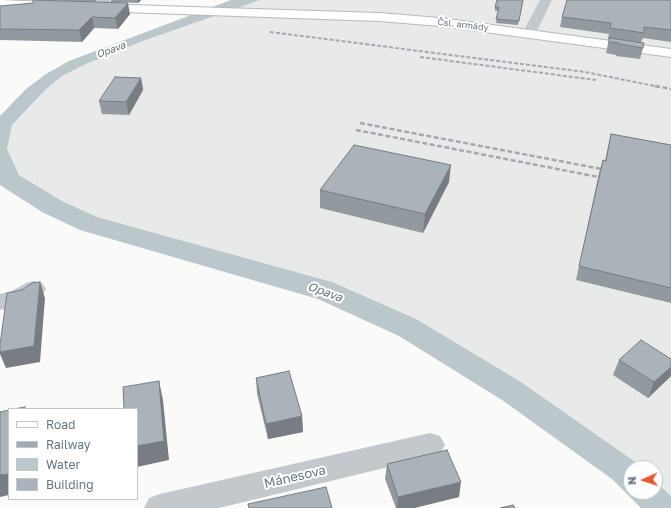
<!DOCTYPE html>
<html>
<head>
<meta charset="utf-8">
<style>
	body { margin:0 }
	#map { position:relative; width:671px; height:508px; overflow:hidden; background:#fafaf8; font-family:"Golos Text",sans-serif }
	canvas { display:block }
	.legend { position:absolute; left:8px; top:408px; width:130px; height:92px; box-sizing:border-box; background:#fff; border:1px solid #c1c8cd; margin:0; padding:5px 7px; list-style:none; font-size:12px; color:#657683 }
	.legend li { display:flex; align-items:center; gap:8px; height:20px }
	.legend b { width:20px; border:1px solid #c1c8cd }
	.north { position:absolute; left:623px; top:460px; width:40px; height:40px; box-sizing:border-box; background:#fff; border:1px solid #c1c8cd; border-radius:50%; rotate:267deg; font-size:11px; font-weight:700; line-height:16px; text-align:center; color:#657683 }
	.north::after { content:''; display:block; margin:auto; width:14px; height:18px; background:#e4572e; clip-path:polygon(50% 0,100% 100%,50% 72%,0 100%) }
</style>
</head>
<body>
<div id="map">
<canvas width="671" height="508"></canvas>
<ul class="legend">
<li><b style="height:5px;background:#fff"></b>Road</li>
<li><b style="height:5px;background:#a2aab0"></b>Railway</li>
<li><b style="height:11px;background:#bbc7cb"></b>Water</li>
<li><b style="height:11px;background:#aab3b9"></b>Building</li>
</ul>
<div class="north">N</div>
</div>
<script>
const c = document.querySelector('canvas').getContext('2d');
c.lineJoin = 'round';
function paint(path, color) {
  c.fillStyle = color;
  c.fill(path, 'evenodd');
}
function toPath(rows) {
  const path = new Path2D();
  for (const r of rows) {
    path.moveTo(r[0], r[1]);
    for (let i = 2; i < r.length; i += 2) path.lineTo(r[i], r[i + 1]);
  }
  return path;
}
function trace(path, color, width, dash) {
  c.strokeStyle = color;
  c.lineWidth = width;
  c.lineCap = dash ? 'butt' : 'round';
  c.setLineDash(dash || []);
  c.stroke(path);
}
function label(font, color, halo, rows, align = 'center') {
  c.font = font + ' "Golos Text",sans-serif';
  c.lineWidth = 4;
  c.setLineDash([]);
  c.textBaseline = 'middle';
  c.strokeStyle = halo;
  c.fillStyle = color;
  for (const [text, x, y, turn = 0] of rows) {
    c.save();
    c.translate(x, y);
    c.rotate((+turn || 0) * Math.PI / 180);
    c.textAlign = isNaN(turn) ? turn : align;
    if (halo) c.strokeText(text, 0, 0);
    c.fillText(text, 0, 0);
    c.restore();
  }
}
const built = toPath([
	[260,0,671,0,671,496,655,481,655,468,642,468,634,461,521,382,416,320,332,282,97,217,62,201,19,175,7,149,12,125,44,91,62,76,88,63,143,41]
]);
const water = toPath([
	[231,0,260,0,143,41,88,63,62,76,44,91,12,125,7,149,19,175,62,201,97,217,332,282,416,319,521,382,634,461,642,468,631,468,631,492,655,492,655,481,671,496,671,508,641,508,612,479,502,400,399,336,318,299,80,230,42,212,0,185,0,116,26,89,46,74,69,61]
]);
const minor = toPath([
	[98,0,111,0,102,11,98,12,94,11,92,8,98,0],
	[540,0,552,0,534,37,529,38,524,37,522,34,540,0],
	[34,281,42,283,46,289,42,295,27,304,0,310,0,294,12,291,26,283,34,281],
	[430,433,440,436,445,445,440,454,430,457,219,508,144,508,149,498,160,494,430,433]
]);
const major = toPath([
	[0,0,48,2,52,3,54,6,52,9,48,10,0,8,0,0],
	[99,4,379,13,440,18,671,49,671,57,440,26,379,21,95,11,93,8,95,5,99,4]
]);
const railFar1 = toPath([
	[270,32,585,72,660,87],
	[420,57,596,80]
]);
const rail = toPath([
	[655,86,671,89],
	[360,123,612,171],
	[356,130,609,179]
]);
const wall = toPath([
	[44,0,97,0,95,2],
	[111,0,141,0,138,3,111,2],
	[523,0,518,25,496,23,498,11,495,11,495,7],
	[671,0,671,42,643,38,641,42,643,48,640,59,616,56,616,55,606,53,609,39,608,39,609,34,560,27,562,17],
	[0,6,130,14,118,29,94,28,82,42,0,40],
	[141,78,143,90,129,115,102,114,99,101],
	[611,134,671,145,671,303,576,280,599,173,603,160,605,161,608,147],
	[449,182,423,233,320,208,320,190],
	[671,359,671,375,670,377,648,398,613,375,619,360],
	[256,378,302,416,303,432,268,439,257,394],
	[387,464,459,497,414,508,396,508,385,479]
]);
const shadedWall = toPath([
	[138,0,141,0,138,3],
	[128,3,130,14,118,29,115,18],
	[92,17,94,28,82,42,79,30],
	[141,78,143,90,129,115,126,102],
	[451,165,449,182,423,233,425,214],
	[40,282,45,298,40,362,6,368,0,354,0,352],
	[671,367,671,375,670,377,648,398,654,382],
	[159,381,163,400,169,460,137,467,137,446],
	[302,416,303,432,268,439,266,424],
	[9,474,9,495,0,497,0,475],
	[461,482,459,497,414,508,397,508,398,497]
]);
const building = toPath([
	[33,0,128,3,115,18,92,17,79,30,0,29,0,6,33,3,33,0],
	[497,0,523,0,519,21,496,19,499,7,495,7,497,0],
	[567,0,671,0,671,30,644,27,644,33,610,28,611,23,562,17,567,0],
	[609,38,644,43,643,48,619,44,619,43,609,42,609,38],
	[115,77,141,78,126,102,99,101,115,77],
	[611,134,671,145,671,288,579,266,603,160,606,161,611,134],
	[354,145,451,165,425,214,320,190,354,145],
	[40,282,34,346,0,352,0,345,7,293,22,290,32,283,40,282],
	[641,340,671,359,671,367,654,382,619,360,641,340],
	[289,371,302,416,266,424,256,378,289,371],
	[159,381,164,441,137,446,137,409,124,409,123,387,159,381],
	[25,407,25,409,14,409,25,407],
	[9,410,9,474,0,475,0,412,9,410],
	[447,450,461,482,398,497,387,464,447,450],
	[326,487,332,508,249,508,248,504,326,487],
	[513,505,515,508,500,508,513,505]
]);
const farStreetnames = [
	["Čsl. armády",463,25,7]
];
const farWaternames = [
	["Opava",111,50,-20]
];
const waterNames = [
	["Opava",325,292,20]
];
const nearStreetnames = [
	["Mánesova",295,477,-13]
];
paint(built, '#e8e9e9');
paint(water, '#bbc7cb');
trace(major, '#b5babe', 2);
paint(minor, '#c3c8cc');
paint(major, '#fff');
trace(railFar1, '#a2aab0', 2, [4, 2]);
trace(rail, '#a2aab0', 2.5, [5, 2.5]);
paint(wall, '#929a9f');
paint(shadedWall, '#777d82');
paint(building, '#aab3b9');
trace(building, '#777d82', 1);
label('9px', '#657683', '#fff', farStreetnames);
label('italic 10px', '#60757c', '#fff', farWaternames);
label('italic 12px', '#60757c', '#fff', waterNames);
label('13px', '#657683', '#fff', nearStreetnames);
</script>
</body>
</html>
